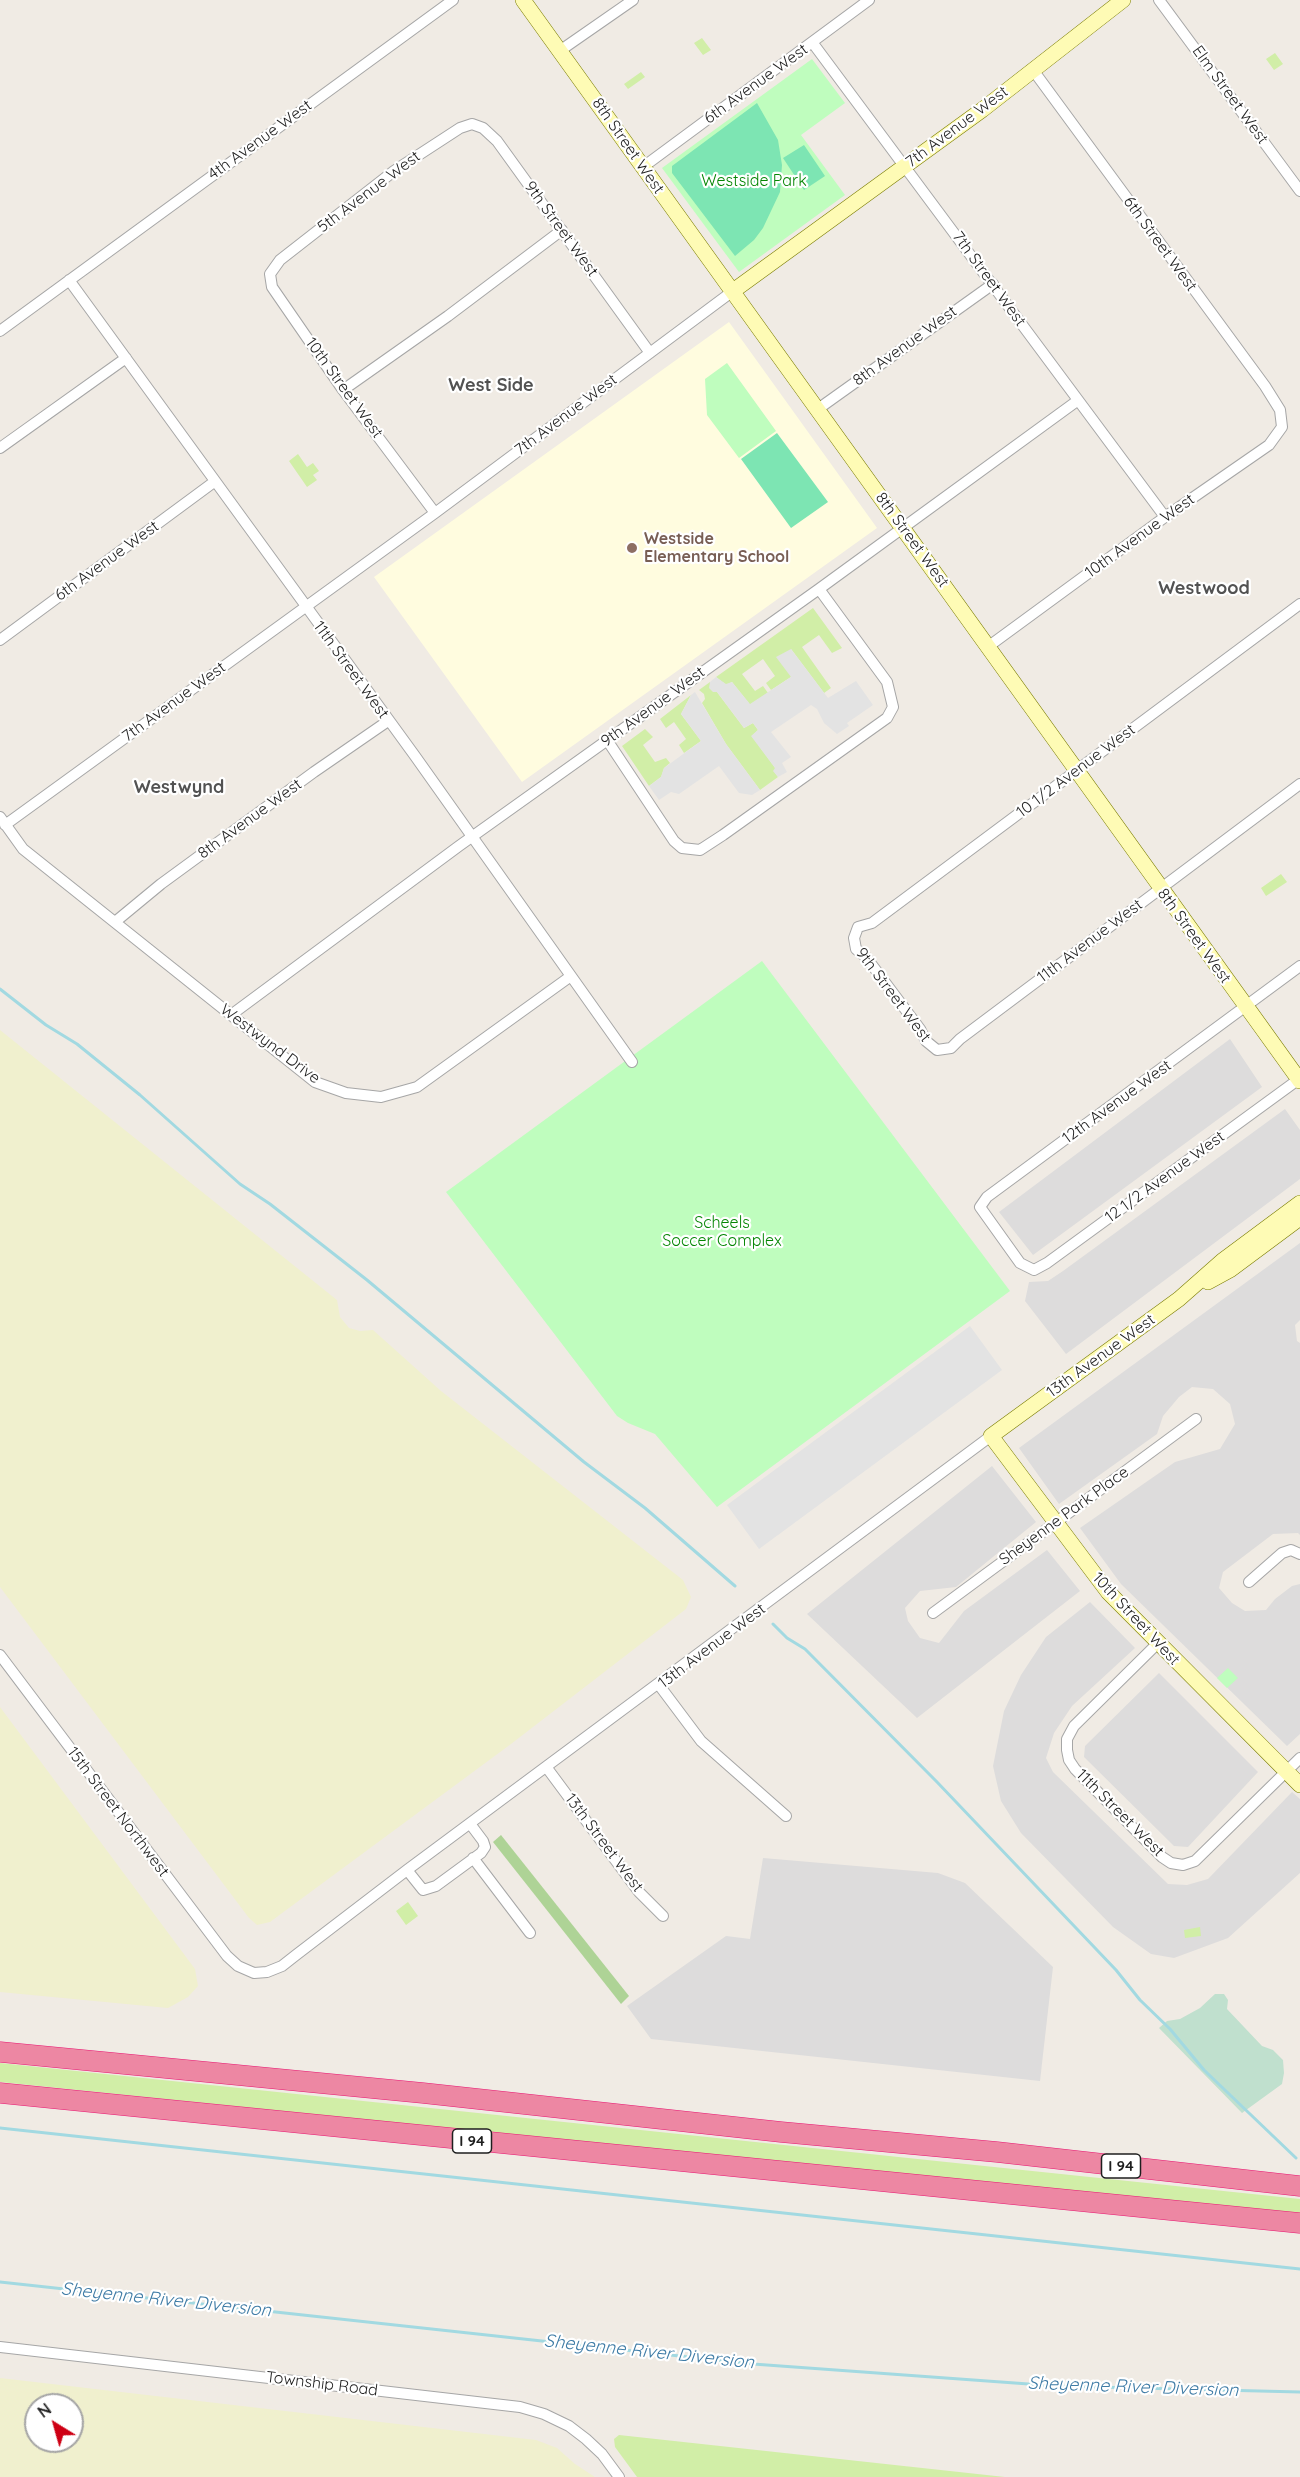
<!DOCTYPE html>
<html>
<head>
<meta charset="utf-8">
<style>
	body { margin:0 }
	#map { position:relative; width:1300px; height:2477px; overflow:hidden; background:#f0ebe4; font-family:Quicksand,sans-serif }
	canvas { display:block }
	.north { position:absolute; left:24px; top:2393px; width:60px; height:60px; box-sizing:border-box; background:#fff; border:2px solid #a5a5a5; border-radius:50%; rotate:323deg; font-size:16px; font-weight:700; line-height:24px; text-align:center; color:#1f1f1f }
	.north::after { content:''; display:block; margin:auto; width:21px; height:27px; background:#ce0014; clip-path:polygon(50% 0,100% 100%,50% 72%,0 100%) }
</style>
</head>
<body>
<div id="map">
<canvas width="1300" height="2477"></canvas>
<div class="north">N</div>
</div>
<script>
const c = document.querySelector('canvas').getContext('2d');
c.lineJoin = 'round';
function paint(path, color) {
  c.fillStyle = color;
  c.fill(path, 'evenodd');
}
function toPath(rows) {
  const path = new Path2D();
  for (const r of rows) {
    path.moveTo(r[0], r[1]);
    for (let i = 2; i < r.length; i += 2) path.lineTo(r[i], r[i + 1]);
  }
  return path;
}
function trace(path, color, width, dash) {
  c.strokeStyle = color;
  c.lineWidth = width;
  c.lineCap = dash ? 'butt' : 'round';
  c.setLineDash(dash || []);
  c.stroke(path);
}
function label(font, color, halo, rows, align = 'center') {
  c.font = font + ' Quicksand,sans-serif';
  c.lineWidth = 4.5;
  c.setLineDash([]);
  c.textBaseline = 'middle';
  c.strokeStyle = halo;
  c.fillStyle = color;
  for (const [text, x, y, turn = 0] of rows) {
    c.save();
    c.translate(x, y);
    c.rotate((+turn || 0) * Math.PI / 180);
    c.textAlign = isNaN(turn) ? turn : align;
    if (halo) c.strokeText(text, 0, 0);
    c.fillText(text, 0, 0);
    c.restore();
  }
}
const residential = toPath([
	[1230,1039,1262,1087,1033,1255,999,1212],
	[1285,1109,1300,1130,1300,1179,1066,1354,1025,1301,1029,1282,1048,1281,1063,1271],
	[1300,1243,1300,1320,1295,1325,1297,1341,1300,1343,1300,1535,1298,1533,1273,1534,1223,1572,1219,1588,1232,1603,1245,1611,1266,1610,1275,1599,1292,1586,1300,1584,1300,1734,1287,1746,1121,1584,1080,1528,1175,1462,1220,1449,1235,1424,1230,1404,1213,1389,1192,1387,1179,1397,1163,1416,1157,1434,1059,1504,1019,1448],
	[992,1466,1036,1522,956,1587,920,1591,905,1608,908,1621,920,1638,939,1643,964,1611,1047,1550,1080,1591,917,1718,807,1614],
	[1090,1602,1135,1648,1072,1706,1054,1733,1046,1758,1053,1772,1168,1884,1187,1885,1208,1879,1292,1792,1300,1799,1300,1873,1228,1938,1174,1958,1151,1954,1113,1927,1021,1833,1001,1801,993,1766,1004,1711,1021,1675,1046,1637],
	[1159,1673,1258,1772,1188,1847,1174,1846,1084,1757,1085,1746],
	[763,1858,938,1873,965,1883,1053,1967,1040,2081,651,2039,627,2006,726,1936,750,1939]
]);
const education = toPath([
	[729,322,877,528,522,782,374,577]
]);
const farmland = toPath([
	[0,1030,337,1300,340,1317,349,1328,360,1331,373,1330,441,1391,683,1580,691,1597,686,1609,511,1744,270,1922,257,1925,249,1918,0,1587],
	[0,1707,195,1969,198,1986,188,1997,168,2008,0,1992],
	[0,2378,536,2440,557,2448,575,2464,595,2477,0,2477],
	[36,2405,72,2405,72,2441,36,2441]
]);
const grass = toPath([
	[702,38,711,50,703,55,694,43],
	[1275,53,1283,64,1274,70,1266,59],
	[641,72,645,77,628,89,624,84],
	[298,454,307,467,313,463,319,471,313,475,317,480,307,487,289,461],
	[813,608,842,648,832,653,819,635,802,647,831,688,824,693,791,649,791,677,771,690,766,683,775,676,763,659,742,674,755,691,763,686,768,693,750,705,732,682,726,685,716,677],
	[710,682,710,688,717,692,744,728,753,723,758,730,752,736,776,769,774,771,778,777,760,790,726,744,702,703,705,699,704,694,699,690],
	[691,695,681,714,701,741,684,753,679,745,686,739,674,722,666,728,660,719],
	[645,729,653,737,643,745,655,762,666,758,670,763,664,768,661,777,649,786,622,746],
	[1281,874,1287,882,1266,896,1261,888],
	[408,1902,418,1916,406,1925,396,1911],
	[1200,1927,1201,1936,1185,1938,1184,1930],
	[0,2063,1300,2199,1300,2216,0,2082],
	[619,2435,1005,2477,637,2477,615,2447,614,2439]
]);
const forest = toPath([
	[501,1835,629,1996,621,2004,493,1842]
]);
const wetland = toPath([
	[1215,1994,1224,1994,1228,2000,1227,2009,1262,2046,1273,2050,1283,2060,1284,2073,1282,2084,1242,2113,1159,2028,1167,2021,1180,2019,1200,2008]
]);
const park = toPath([
	[812,59,845,103,801,135,845,195,739,272,662,168],
	[727,363,776,431,739,458,707,415,705,379],
	[762,961,1010,1291,717,1507,655,1434,628,1423,617,1416,446,1192],
	[1228,1668,1238,1678,1227,1688,1217,1678]
]);
const pitch = toPath([
	[757,103,778,140,782,165,780,192,763,228,754,240,735,256,672,173,672,166],
	[804,145,825,176,804,190,783,158],
	[777,433,828,502,791,528,741,459]
]);
const parking = toPath([
	[791,649,828,698,856,681,873,705,847,723,849,726,837,734,824,723,817,709,811,705,771,732,791,757,782,763,787,772,778,777,773,771,775,768,751,736,758,730,753,723,744,728,717,692,713,692,709,688,710,682,716,677,726,684,732,682,750,704,791,677,776,657],
	[695,692,726,744,760,790,752,795,739,793,719,766,679,794,671,792,659,800,649,786,661,777,664,768,701,741,681,714,691,695],
	[970,1326,1002,1370,759,1549,727,1505]
]);
const stream = toPath([
	[0,989,46,1025,77,1044,140,1095,240,1184,270,1204,367,1280,584,1462,645,1508,735,1586],
	[773,1624,787,1638,805,1649,937,1782,1116,1970,1140,2000,1170,2029,1204,2070,1296,2158],
	[0,2128,1300,2269],
	[0,2282,753,2364,1056,2386,1300,2392]
]);
const street = toPath([
	[1159,0,1300,191],
	[812,42,1165,517],
	[561,50,633,0],
	[643,167,869,0],
	[69,280,415,756,632,1062],
	[0,331,453,0],
	[343,390,448,316,562,230],
	[818,409,993,284],
	[0,448,126,358],
	[435,513,343,390,272,287,270,274,280,260,394,171,460,128,472,124,483,128,497,141,650,353],
	[1300,604,872,923,858,927,854,938,856,949,866,957,920,1029,926,1041,937,1050,951,1048,960,1039,1300,784],
	[0,640,214,482],
	[989,646,1165,517,1269,445,1282,427,1280,410,1265,386,1033,70],
	[607,740,674,841,682,848,700,850,723,835,887,718,893,707,887,682,819,589],
	[0,817,23,849,315,1082,346,1093,381,1097,417,1087,571,976],
	[5,825,435,513,733,291],
	[115,922,161,884,314,772,388,721],
	[231,1015,459,846,819,589,1077,401],
	[1299,1079,1047,1263,1034,1270,1020,1263,980,1207,987,1197,1300,966],
	[1249,1582,1282,1553,1291,1550,1300,1554],
	[933,1613,1196,1419],
	[1158,1643,1074,1726,1067,1739,1067,1750,1069,1760,1075,1769,1162,1857,1171,1863,1183,1865,1195,1861,1300,1758],
	[0,1655,227,1956,238,1966,254,1973,267,1972,282,1966,296,1955,407,1870,991,1436],
	[659,1685,701,1741,786,1816],
	[547,1768,639,1892,663,1916],
	[473,1858,530,1933],
	[407,1870,423,1890,436,1886,481,1853,485,1847,483,1841,471,1825],
	[0,2347,520,2407,544,2414,569,2426,586,2439,602,2454,619,2477]
]);
const secondary = toPath([
	[523,0,1300,1081],
	[733,291,982,110,1123,0],
	[1300,1203,1222,1261,1179,1299,991,1436,1108,1592,1300,1785],
	[1208,1282,1230,1270,1300,1218]
]);
const highway = toPath([
	[0,2052,423,2093,781,2132,997,2152,1300,2186],
	[0,2093,1300,2223]
]);
const markers = [
	[632,548,6,"#8d6e63"]
];
const shields = [
	[472,2141,39],
	[1121,2166,39]
];
const shieldNames = [
	["I 94",472,2141],
	["I 94",1121,2166]
];
const streetNames = [
	["6th Avenue West",756,84,-36],
	["Elm Street West",1230,95,54],
	["7th Avenue West",957,127,-37],
	["4th Avenue West",260,140,-36],
	["8th Street West",628,146,55],
	["5th Avenue West",369,192,-37],
	["9th Street West",561,229,54],
	["6th Street West",1160,244,54],
	["7th Street West",989,279,54],
	["8th Avenue West",905,346,-36],
	["10th Street West",344,388,54],
	["7th Avenue West",566,415,-37],
	["10th Avenue West",1140,536,-36],
	["8th Street West",912,540,54],
	["6th Avenue West",107,561,-36],
	["11th Street West",351,670,54],
	["7th Avenue West",174,702,-36],
	["9th Avenue West",653,707,-36],
	["10 1/2 Avenue West",1076,771,-37],
	["8th Avenue West",250,819,-36],
	["8th Street West",1194,936,54],
	["11th Avenue West",1090,941,-37],
	["9th Street West",893,995,53],
	["Westwynd Drive",270,1044,37],
	["12th Avenue West",1117,1102,-36],
	["12 1/2 Avenue West",1165,1177,-36],
	["13th Avenue West",1101,1356,-36],
	["Sheyenne Park Place",1064,1516,-36],
	["10th Street West",1136,1619,47],
	["13th Avenue West",712,1646,-37],
	["15th Street Northwest",118,1812,53],
	["11th Street West",1120,1813,45],
	["13th Street West",604,1843,53],
	["Township Road",322,2384,7]
];
const parkNames = [
	["Westside Park",754,181],
	["Scheels",722,1223],
	["Soccer Complex",722,1241]
];
const educationNames = [
	["Westside",644,539],
	["Elementary School",644,557]
];
const neighbourhoodNames = [
	["West Side",491,386],
	["Westwood",1204,589],
	["Westwynd",179,788]
];
const waterNames = [
	["Sheyenne River Diversion",166,2300,6],
	["Sheyenne River Diversion",649,2352,6],
	["Sheyenne River Diversion",1133,2387,2]
];
paint(residential, '#dddcdc');
paint(education, '#fffcdf');
paint(farmland, '#f0f0ce');
paint(grass, '#d1eea7');
paint(forest, '#aed396');
paint(wetland, '#c0e0ce');
paint(park, '#bffdbe');
paint(pitch, '#7de5b3');
paint(parking, '#e3e3e3');
trace(stream, '#a2d9e1', 3);
trace(street, '#a6a6a6', 12);
trace(secondary, '#7a7c00', 16);
trace(highway, '#e81873', 21);
trace(street, '#fff', 10);
trace(secondary, '#fefbb5', 15);
trace(highway, '#ed87a3', 20);
for (const [x, y, r, color] of markers) {
  const dot = new Path2D();
  dot.arc(x, y, r, 0, 2 * Math.PI);
  c.fillStyle = color;
  c.fill(dot);
  trace(dot, '#fff', 2);
}
for (const [x, y, w] of shields) {
  const box = new Path2D();
  box.roundRect(x - w / 2, y - 12, w, 24, 4.5);
  c.fillStyle = '#fff';
  c.fill(box);
  trace(box, '#1f1f1f', 1.5);
}
label('bold 15px', '#1f1f1f', null, shieldNames);
label('16px', '#1f1f1f', '#fff', streetNames);
label('16px', '#058604', '#fff', parkNames);
label('bold 16px', '#785e54', '#fff', educationNames, 'left');
label('bold 18px', '#525252', '#fff', neighbourhoodNames);
label('italic 18px', '#3f7ca6', '#fff', waterNames);
</script>
</body>
</html>
